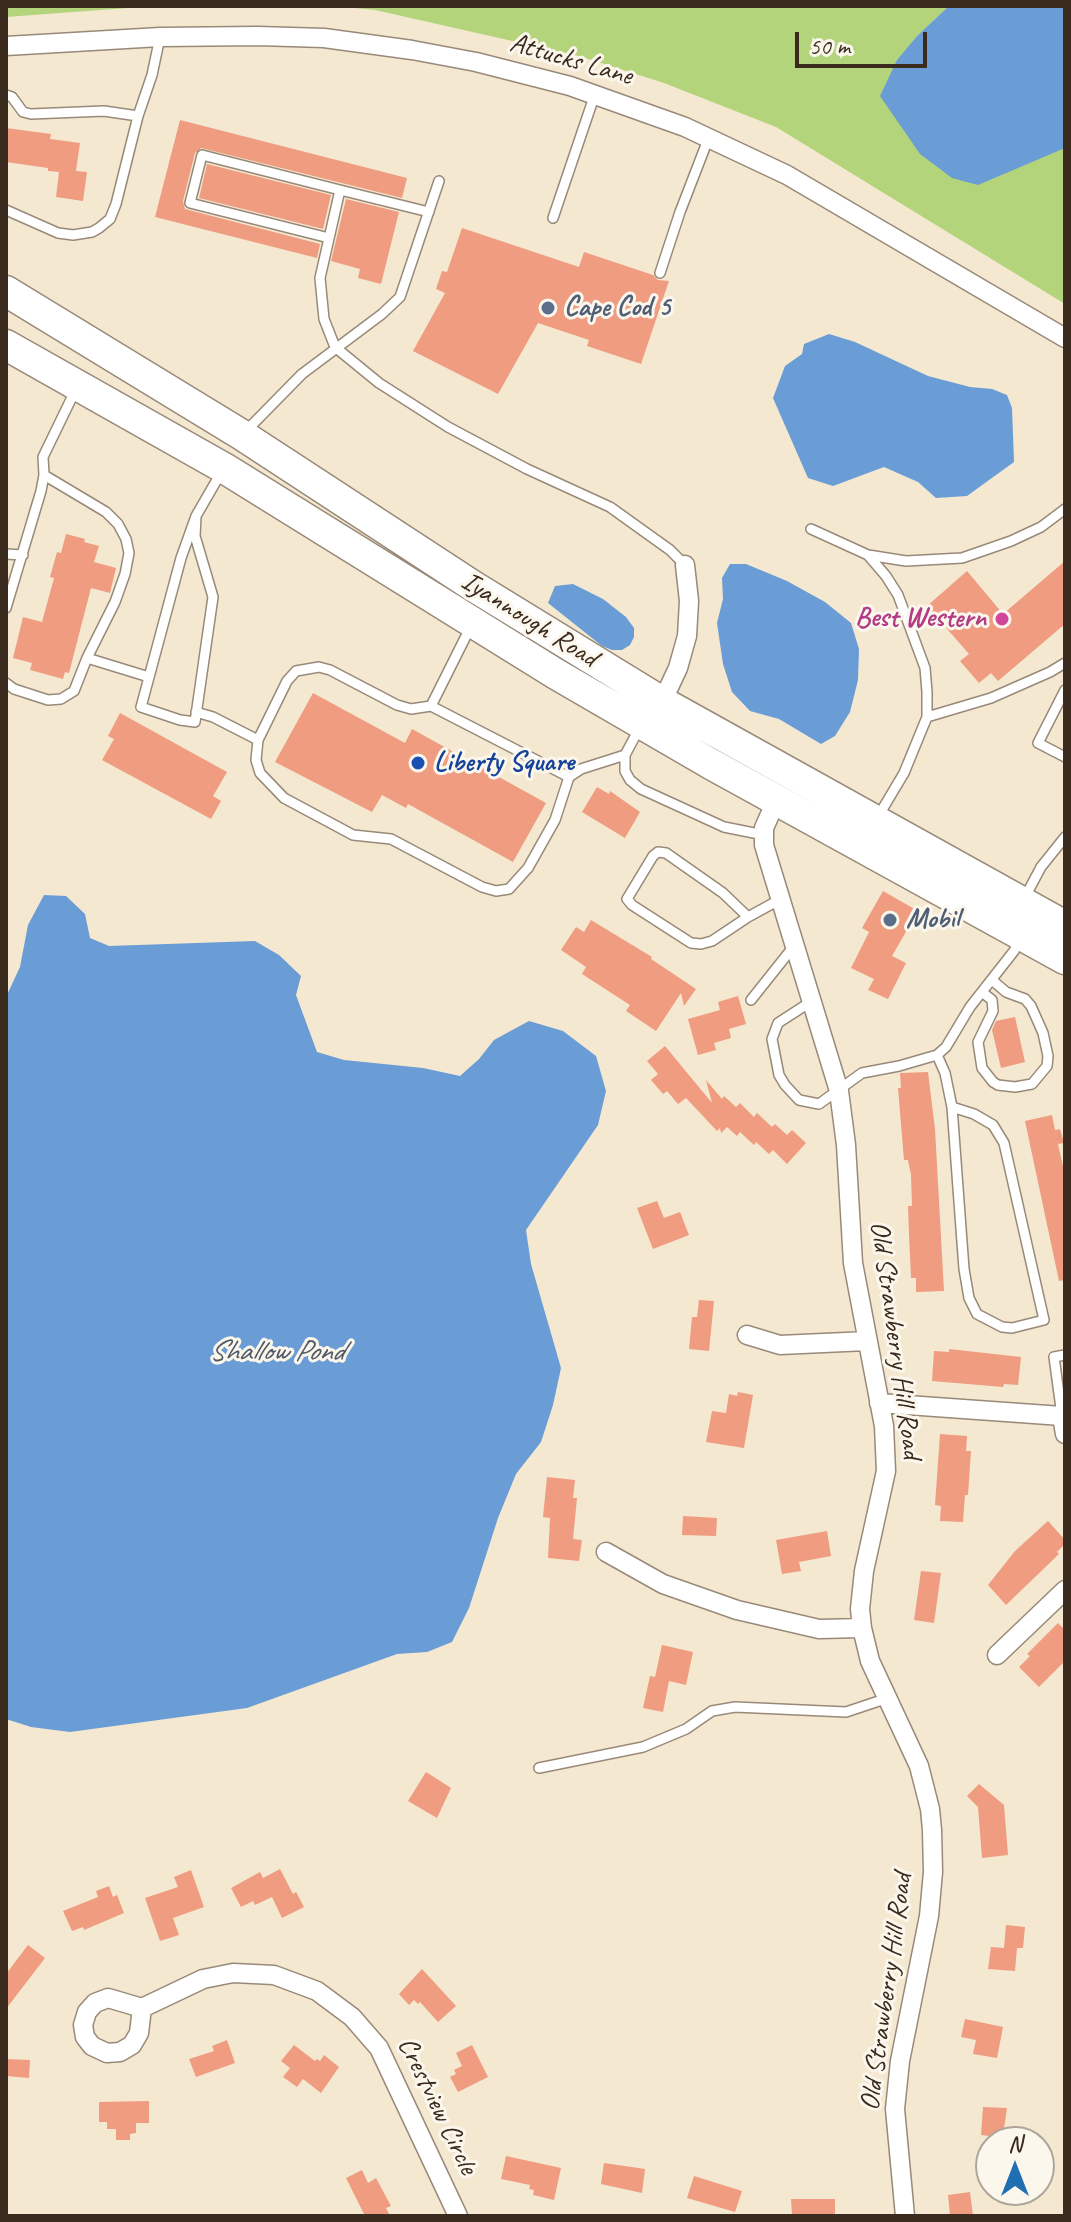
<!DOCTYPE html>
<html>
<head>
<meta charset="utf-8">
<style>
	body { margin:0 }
	#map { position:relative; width:1071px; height:2222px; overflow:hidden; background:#f4e8d1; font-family:Caveat,sans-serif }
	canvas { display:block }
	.frame { position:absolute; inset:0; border:8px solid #3b2a1e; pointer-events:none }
	.north { position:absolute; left:975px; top:2126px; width:80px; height:80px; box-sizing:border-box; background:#fbf7ec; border:2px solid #aea59a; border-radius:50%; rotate:0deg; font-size:22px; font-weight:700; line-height:32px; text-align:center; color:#3b2a1e }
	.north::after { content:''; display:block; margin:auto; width:28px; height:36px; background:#1f6fb2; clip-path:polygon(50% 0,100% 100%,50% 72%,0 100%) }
	.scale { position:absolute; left:795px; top:32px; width:132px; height:36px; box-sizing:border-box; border:4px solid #3b2a1e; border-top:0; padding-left:10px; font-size:24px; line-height:28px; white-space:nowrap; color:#3b2a1e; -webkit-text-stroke:6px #fbf7ec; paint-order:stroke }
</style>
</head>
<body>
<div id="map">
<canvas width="1071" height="2222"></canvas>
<div class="frame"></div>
<div class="north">N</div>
<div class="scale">50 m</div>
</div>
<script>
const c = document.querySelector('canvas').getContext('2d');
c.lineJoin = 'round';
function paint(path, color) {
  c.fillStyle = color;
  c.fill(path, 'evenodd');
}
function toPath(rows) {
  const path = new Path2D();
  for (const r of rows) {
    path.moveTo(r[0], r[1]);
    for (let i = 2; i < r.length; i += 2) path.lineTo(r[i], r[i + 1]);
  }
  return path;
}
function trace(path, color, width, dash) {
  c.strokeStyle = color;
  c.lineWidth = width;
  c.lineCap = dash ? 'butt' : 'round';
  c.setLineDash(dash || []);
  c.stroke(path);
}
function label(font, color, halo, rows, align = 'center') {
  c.font = font + ' Caveat,sans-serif';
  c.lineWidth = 6;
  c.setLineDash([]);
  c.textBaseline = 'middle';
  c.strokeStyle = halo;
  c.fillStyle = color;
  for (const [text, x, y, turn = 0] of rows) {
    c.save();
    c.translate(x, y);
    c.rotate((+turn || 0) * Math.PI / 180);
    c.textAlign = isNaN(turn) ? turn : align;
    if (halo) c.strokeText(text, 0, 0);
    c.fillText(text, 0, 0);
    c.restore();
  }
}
const green = toPath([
	[6,6,155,6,6,17],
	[334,6,949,6,918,35,1065,120,1065,304,776,127,664,83,579,56,375,10]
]);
const water = toPath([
	[949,6,1065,6,1065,148,978,185,952,178,920,154,880,96,897,60,918,35],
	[829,334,855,342,928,376,970,387,992,389,1007,395,1012,408,1014,462,967,496,936,498,918,482,884,467,833,486,808,478,773,398,785,366,802,354,804,344],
	[730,564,746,564,787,581,825,602,851,623,859,649,858,680,850,712,835,736,821,744,779,719,750,711,732,692,723,664,717,623,723,599,722,578],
	[573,584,603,599,626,617,634,628,634,637,630,645,622,650,612,650,602,646,548,603,555,586],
	[44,895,66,896,85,914,90,938,109,946,255,941,279,955,301,976,296,995,317,1052,344,1060,423,1068,460,1076,479,1059,494,1040,529,1021,563,1031,596,1056,606,1091,598,1125,526,1230,531,1264,561,1368,553,1405,541,1442,516,1474,498,1518,469,1608,452,1642,427,1652,397,1654,247,1708,70,1732,31,1727,6,1719,6,997,20,967,28,925]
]);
const building = toPath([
	[180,120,407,178,402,198,201,148,195,153,183,201,185,209,320,244,317,258,155,217],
	[6,128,51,134,50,139,80,143,76,171,87,172,83,201,56,197,59,172,48,171,48,168,6,162],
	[207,164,331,195,323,229,199,198],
	[346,199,399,212,381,284,358,278,360,269,331,261],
	[462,228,579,267,584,252,653,275,658,280,669,281,641,364,587,346,589,340,538,323,498,394,413,351,445,293,436,289,442,271,447,272],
	[66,534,85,539,84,542,99,546,94,562,116,568,110,593,91,588,69,673,65,672,63,679,30,670,32,663,13,658,23,617,42,622,54,578,50,577,57,552,61,553],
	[1065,561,1065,624,998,681,991,673,979,683,960,661,969,654,927,606,967,571,1003,614],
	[313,693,405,743,412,729,546,803,513,862,408,804,406,808,382,795,372,812,275,762],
	[120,713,227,772,213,796,221,801,211,819,102,760,114,739,108,736],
	[597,787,609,794,610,791,640,812,625,838,582,812],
	[883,891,918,911,892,956,906,963,888,999,868,990,874,979,851,968,869,932,862,928],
	[591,920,652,957,651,959,696,989,684,1006,681,993,656,1031,626,1011,630,1005,582,974,586,967,561,950,576,927,584,932],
	[738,996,746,1024,729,1029,731,1038,714,1043,716,1050,698,1055,688,1019,720,1010,718,1002],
	[1015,1017,1025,1062,1001,1068,992,1030,996,1021],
	[665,1046,712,1103,706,1080,722,1099,724,1096,736,1107,740,1103,754,1117,757,1113,772,1127,775,1124,787,1135,792,1130,806,1143,787,1164,773,1150,769,1154,756,1142,754,1145,740,1132,737,1136,727,1127,721,1133,720,1128,717,1131,686,1098,678,1104,667,1091,663,1094,651,1080,658,1074,647,1061],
	[928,1072,935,1129,944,1291,916,1292,916,1278,911,1278,909,1234,908,1206,912,1206,911,1175,908,1160,904,1160,898,1088,901,1088,900,1073],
	[1052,1115,1055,1130,1060,1129,1064,1143,1058,1144,1065,1175,1065,1280,1059,1281,1025,1121],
	[657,1201,664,1218,680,1212,689,1235,653,1249,637,1208],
	[699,1300,714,1301,709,1351,689,1349,692,1317,697,1317],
	[949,1349,1021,1357,1018,1385,1004,1384,1003,1387,932,1381,934,1351,949,1352],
	[738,1392,753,1395,744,1448,706,1442,712,1411,726,1413,729,1394,737,1396],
	[940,1434,967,1436,966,1451,971,1451,968,1495,965,1495,963,1522,940,1521,941,1506,935,1505],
	[547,1477,575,1480,573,1498,577,1498,573,1539,582,1540,579,1561,548,1558,550,1518,543,1517],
	[683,1516,717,1518,716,1536,682,1535],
	[1048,1521,1065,1540,1065,1544,1057,1552,1059,1554,1006,1605,988,1585,1015,1551],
	[827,1531,831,1556,799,1562,801,1571,782,1574,776,1540],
	[921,1571,941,1573,934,1623,914,1620],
	[1058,1623,1065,1630,1065,1661,1039,1687,1019,1667,1030,1656,1027,1654],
	[662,1645,693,1652,686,1685,669,1681,663,1712,643,1708,650,1676,655,1677],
	[426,1772,451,1788,437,1818,408,1801],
	[979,1784,1004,1805,1008,1855,982,1858,978,1807,967,1796],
	[280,1869,293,1894,296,1892,304,1907,282,1918,272,1897,255,1905,253,1901,241,1907,231,1888,260,1872,263,1878],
	[191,1870,204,1907,173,1918,179,1935,160,1941,145,1898,178,1887,174,1877],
	[109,1886,113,1897,117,1895,124,1913,84,1930,83,1927,72,1931,63,1911,98,1897,96,1891],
	[1006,1925,1025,1927,1023,1948,1017,1948,1015,1971,988,1969,991,1947,1004,1948],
	[28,1945,45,1958,6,2009,6,1974],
	[422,1969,456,2006,438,2022,420,2002,418,2004,414,2000,409,2005,399,1994],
	[965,2019,1003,2027,997,2058,973,2054,976,2040,961,2037],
	[227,2040,235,2063,196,2077,189,2059,214,2051,212,2046],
	[294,2045,315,2061,317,2059,320,2061,324,2055,339,2067,321,2093,303,2079,297,2087,283,2077,290,2068,281,2061],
	[472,2045,488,2077,458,2092,450,2077,456,2074,454,2070,462,2066,456,2053],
	[6,2059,30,2060,29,2078,6,2076],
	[149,2101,149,2123,136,2123,136,2133,130,2134,130,2140,116,2140,116,2129,107,2129,107,2122,99,2122,99,2102],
	[983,2107,1007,2108,1002,2142,988,2142,989,2136,981,2135],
	[506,2156,561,2168,554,2200,533,2195,534,2190,529,2189,530,2185,501,2179],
	[604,2163,645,2169,642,2193,601,2184],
	[362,2170,368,2183,376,2178,391,2206,386,2208,390,2216,365,2216,346,2178],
	[694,2176,742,2191,735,2212,687,2198],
	[970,2192,973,2216,950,2216,948,2195],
	[791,2199,835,2199,835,2216,792,2216]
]);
const service = toPath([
	[6,95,12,97,23,112,31,114,104,111,138,116,116,204,110,219,99,228,92,232,73,235,58,233,6,210],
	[138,116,152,75,160,37],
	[429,212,340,190,320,278,324,319,335,347,379,383,448,427,527,469,610,507,670,550,685,565],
	[553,218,595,94],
	[329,238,190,203,202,155,340,190],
	[660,273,680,212,709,137],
	[245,432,302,374,382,314,400,297,439,181],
	[44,475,106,512,118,524,126,539,129,553,125,574,115,602,87,658],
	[196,516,195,536,213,597,195,722,180,720,141,707,181,558,196,516,222,471],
	[811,529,868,555],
	[6,554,23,555],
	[6,608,41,491,44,475,43,457,75,391],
	[6,683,14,689,48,700,61,699,74,691,87,658,149,677],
	[1065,690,1038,743,1065,757],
	[431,706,569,777],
	[196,712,213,717,258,740,287,681,296,671,319,667,330,670,397,705,411,709,431,706,470,628],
	[927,717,991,698,1050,672,1065,663],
	[640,727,625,755,625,771,630,780,641,789,724,827,764,835],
	[258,740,256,760,260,773,284,798,353,835,391,839,482,887,496,891,509,889,528,868,555,820,569,777,581,769,625,755],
	[879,815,904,773,927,717,927,692,925,668,898,595,886,576,868,555,906,561,962,558,1011,541,1041,527,1065,509],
	[1024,899,1041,867,1065,837],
	[748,917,723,893,666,853,658,852,653,856,627,899,632,905,691,943,701,944,712,941,748,917,779,900],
	[982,992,992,1000,993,1011,978,1042,982,1068,993,1082,998,1085,1015,1087,1032,1084,1047,1066,1048,1056,1043,1033,1031,1006,1025,999,1006,992,992,980],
	[751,1000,794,946],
	[812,1001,778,1023,772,1039,779,1075,785,1085,799,1100,819,1104,862,1073,899,1066,937,1055],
	[952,1107,974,1114,993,1125,1004,1143,1044,1320,1012,1328,1002,1327,977,1314,969,1298,964,1269,952,1107,945,1073,937,1055,946,1047,970,1007,1014,951,1019,940],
	[1062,1416,1054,1357,1065,1355],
	[539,1768,643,1747,686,1729,712,1711,735,1707,846,1712,888,1698]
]);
const minor = toPath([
	[6,46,160,37,258,36,324,38,412,50,476,62,570,86,685,127,787,175,1065,338],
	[662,702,678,668,687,636,689,601,685,565],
	[776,801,764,828,764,845,839,1091,846,1145,853,1263,884,1426,886,1471,864,1571,860,1609,862,1628,870,1661,919,1766,930,1809,932,1830,933,1872,929,1916,900,2061,895,2109,905,2216],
	[747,1335,780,1345,867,1341],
	[879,1403,1062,1416,1065,1434],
	[606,1552,663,1584,737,1610,819,1629,862,1628],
	[997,1655,1065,1590],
	[142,2008,139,2033,132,2045,120,2052,107,2053,92,2046,85,2037,83,2025,87,2012,95,2003,108,1998,142,2008,203,1979,233,1973,274,1975,317,1991,352,2017,379,2048,458,2216]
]);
const primary = toPath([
	[6,291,242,435,473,586,662,702,1065,926],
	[6,345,224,468,556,674,711,764,1065,959]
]);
const markers = [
	[548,308,8,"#5c6f8a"],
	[1002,619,8,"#d1479c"],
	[418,763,8,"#1a4fb4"],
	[890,920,8,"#5c6f8a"]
];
const streetNames = [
	["Attucks Lane",571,60,16],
	["Iyannough Road",529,620,32],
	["Old Strawberry Hill Road",895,1340,82],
	["Old Strawberry Hill Road",887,1992,-82],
	["Crestview Circle",437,2106,64]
];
const serviceNames = [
	["Cape Cod 5",564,308],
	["Mobil",906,920]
];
const hotelNames = [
	["Best Western",986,619]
];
const transitNames = [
	["Liberty Square",434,763]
];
const waterNames = [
	["Shallow Pond",276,1352]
];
paint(green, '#b4d47b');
paint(water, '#6a9cd5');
paint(building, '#ef9c81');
trace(service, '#988978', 12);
trace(minor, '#988978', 21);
trace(primary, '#988978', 33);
trace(service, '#fff', 9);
trace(minor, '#fff', 18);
trace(primary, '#fff', 30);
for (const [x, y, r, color] of markers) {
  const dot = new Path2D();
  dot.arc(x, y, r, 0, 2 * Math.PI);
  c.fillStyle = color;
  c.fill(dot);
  trace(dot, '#fbf7ec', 3);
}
label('28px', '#3b2a1e', '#fbf7ec', streetNames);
label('bold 28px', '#4e5e75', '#fbf7ec', serviceNames, 'left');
label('bold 28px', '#b23c85', '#fbf7ec', hotelNames, 'right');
label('bold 28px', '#164399', '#fbf7ec', transitNames, 'left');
label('italic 30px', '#4e5867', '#fbf7ec', waterNames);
</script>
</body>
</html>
